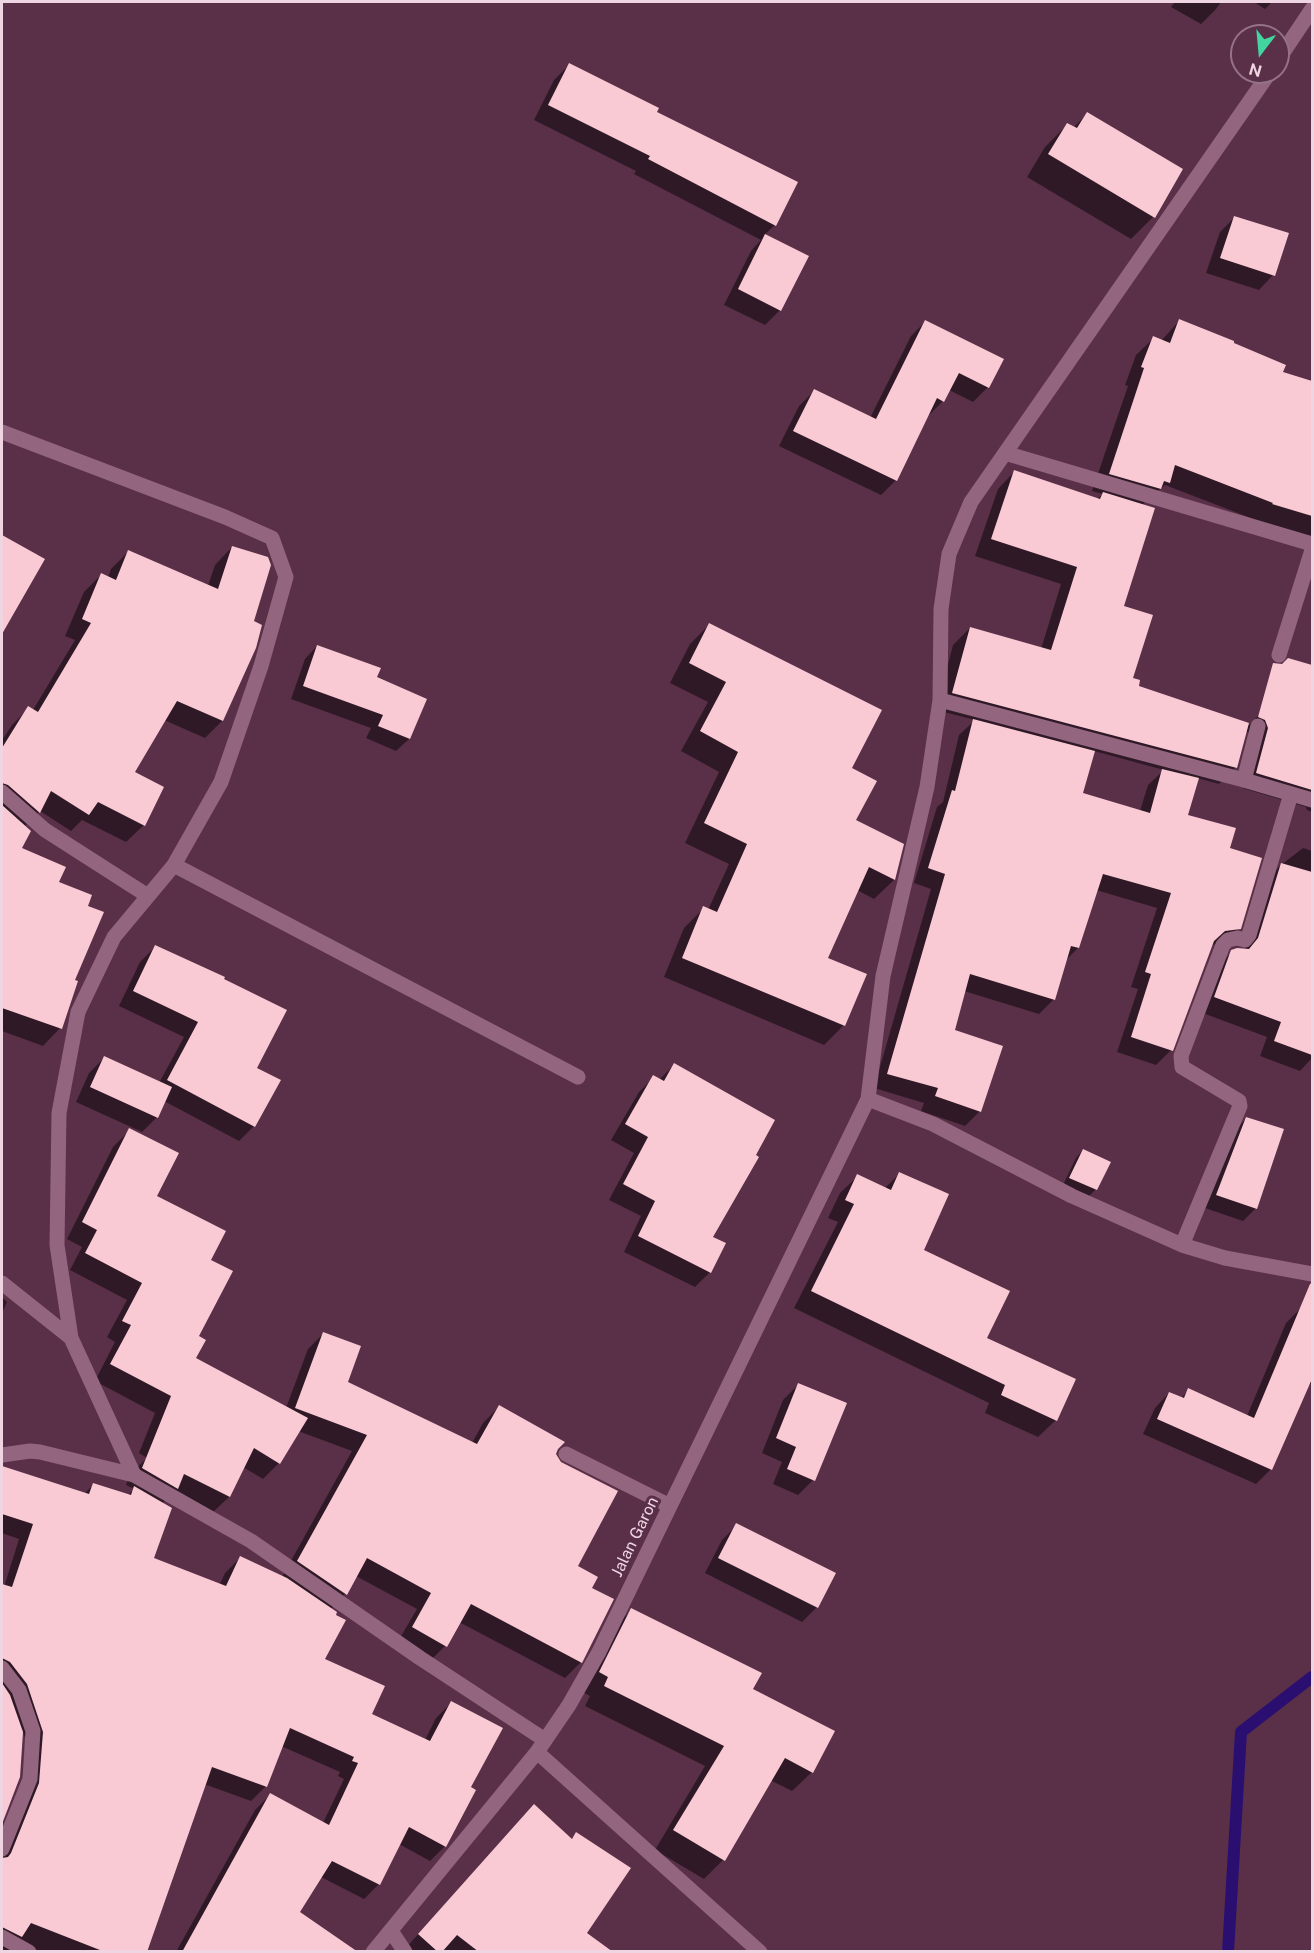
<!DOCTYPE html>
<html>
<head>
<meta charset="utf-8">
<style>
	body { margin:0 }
	#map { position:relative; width:1314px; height:1953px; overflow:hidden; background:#593048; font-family:"Public Sans",sans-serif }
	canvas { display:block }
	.frame { position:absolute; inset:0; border:3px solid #efd4e2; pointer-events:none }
	.north { position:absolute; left:1230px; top:24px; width:60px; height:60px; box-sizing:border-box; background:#593048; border:2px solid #957286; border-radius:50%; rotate:196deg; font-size:16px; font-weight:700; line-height:24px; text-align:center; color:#efd4e2 }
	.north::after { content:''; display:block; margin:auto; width:21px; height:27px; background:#44d4a0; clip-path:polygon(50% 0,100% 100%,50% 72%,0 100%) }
</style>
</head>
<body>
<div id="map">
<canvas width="1314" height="1953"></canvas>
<div class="frame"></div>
<div class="north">N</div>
</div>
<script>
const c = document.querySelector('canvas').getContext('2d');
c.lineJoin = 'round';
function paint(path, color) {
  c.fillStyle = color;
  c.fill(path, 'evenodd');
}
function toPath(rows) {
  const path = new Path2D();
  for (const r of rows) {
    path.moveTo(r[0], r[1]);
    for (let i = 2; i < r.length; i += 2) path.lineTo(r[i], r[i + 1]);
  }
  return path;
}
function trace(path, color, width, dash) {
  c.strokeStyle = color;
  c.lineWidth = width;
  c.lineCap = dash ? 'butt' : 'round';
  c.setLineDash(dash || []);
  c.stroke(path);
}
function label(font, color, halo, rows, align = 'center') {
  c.font = font + ' "Public Sans",sans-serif';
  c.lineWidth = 6;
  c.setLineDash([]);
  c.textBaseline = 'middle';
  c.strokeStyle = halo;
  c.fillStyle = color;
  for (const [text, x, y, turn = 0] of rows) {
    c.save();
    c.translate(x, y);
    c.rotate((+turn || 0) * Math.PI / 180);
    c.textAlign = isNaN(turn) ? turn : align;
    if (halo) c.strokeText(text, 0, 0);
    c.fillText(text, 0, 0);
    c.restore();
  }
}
const shadow = toPath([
	[1175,2,1221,2,1216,9,1201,24,1171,7],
	[1254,2,1272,2,1265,9],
	[569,65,655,113,775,225,764,235,807,257,780,310,765,325,724,305,751,251,761,240,634,174,636,171,534,120,554,80],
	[1087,114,1153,217,1131,239,1027,177,1045,147,1067,125,1073,128],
	[1235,217,1273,275,1259,290,1206,273,1220,232],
	[926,321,1002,359,988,387,973,402,949,390,943,401,928,416,896,480,881,495,779,446,799,406,814,391,870,418,911,336],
	[1179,321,1232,344,1281,373,1312,382,1312,538,1256,520,1165,485,1142,505,1123,607,1131,679,1137,687,1249,725,1259,715,1312,734,1312,812,1307,810,1306,807,1242,788,1254,743,1251,734,1245,731,1236,767,1219,784,1197,778,1186,817,1228,850,1239,928,1224,943,1211,945,1171,1050,1156,1065,1117,1052,1138,989,1131,987,1157,908,1096,890,1078,948,1066,960,1054,999,1039,1014,964,991,954,1031,980,1111,965,1126,921,1111,924,1103,874,1088,931,889,914,883,937,807,943,802,959,735,975,720,936,710,953,645,970,628,1041,649,1061,584,975,556,998,489,1014,472,1097,499,1103,494,1092,491,1128,386,1125,385,1136,355,1154,338,1161,341],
	[1094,751,1164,770,1148,785,1140,811,1082,794],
	[2,536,43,560,2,631],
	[232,547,222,721,205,738,164,720,133,773,144,825,126,842,82,820,71,831,40,811,24,827,20,849,86,907,73,980,76,982,60,1028,43,1046,2,1031,2,977,14,943,2,937,2,740,12,725,29,708,33,710,75,640,65,636,84,592,101,575,108,578,111,569,128,552,208,586,215,565],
	[709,625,850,768,854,820,902,845,894,880,874,899,857,890,826,959,844,1025,824,1045,664,977,684,928,704,908,708,910,729,864,685,843,719,772,681,751,708,702,670,683,690,644],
	[317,646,375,678,425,700,409,739,396,751,366,738,371,728,291,699,305,659],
	[1303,848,1312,851,1312,1058,1300,1071,1260,1056,1267,1037,1200,1012,1217,967,1232,952,1245,950,1266,880,1281,865],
	[155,947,222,979,255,1068,279,1081,254,1126,239,1141,164,1101,157,1117,142,1132,76,1102,89,1073,104,1058,159,1083,184,1037,119,1006,140,962],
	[674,1065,711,1238,710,1272,695,1287,624,1252,641,1216,609,1200,634,1153,611,1140,639,1092,654,1077,659,1080],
	[1247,1118,1256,1208,1243,1221,1205,1208,1234,1131],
	[130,1130,155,1197,209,1260,194,1359,286,1408,308,1349,324,1333,346,1383,472,1443,483,1423,499,1407,556,1448,555,1454,576,1567,590,1589,581,1662,565,1678,459,1622,445,1646,429,1662,397,1643,417,1609,356,1576,345,1594,330,1610,323,1659,370,1715,425,1740,436,1718,451,1703,469,1788,445,1846,430,1861,399,1844,379,1884,364,1899,321,1877,298,1913,337,1952,176,1952,255,1810,270,1795,323,1823,344,1779,338,1776,340,1772,281,1746,266,1786,251,1801,204,1784,145,1952,2,1952,2,1857,25,1799,28,1747,22,1729,19,1776,2,1820,2,1586,4,1587,19,1539,2,1533,2,1468,84,1494,93,1485,128,1495,134,1489,126,1485,130,1474,147,1458,139,1453,155,1413,95,1381,115,1342,107,1337,127,1300,70,1270,82,1247,67,1239,113,1147],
	[298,1431,352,1451,282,1577,240,1558,225,1573,219,1586,152,1559,162,1504,172,1493,212,1513,229,1497,243,1467,263,1479,279,1463],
	[1083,1150,1108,1162,1095,1190,1088,1197,1063,1185,1076,1158],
	[900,1173,922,1251,985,1338,1056,1420,1038,1437,985,1413,989,1403,794,1308,838,1222,828,1218,840,1193,858,1176,885,1188],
	[2,1297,7,1302,2,1313],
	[1301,1308,1312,1313,1312,1382,1307,1388,1271,1469,1256,1484,1143,1434,1155,1408,1169,1393,1181,1398,1189,1390,1247,1416,1286,1323],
	[798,1385,813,1480,798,1495,773,1484,782,1462,762,1453,783,1400],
	[737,1525,817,1607,802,1622,705,1573,722,1540],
	[632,1610,751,1690,812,1772,792,1791,770,1780,723,1860,704,1879,655,1850,705,1766,585,1706,590,1696,581,1691,612,1629],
	[519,1822,571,1840,577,1834,585,1933,605,1952,404,1950]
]);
const stream = toPath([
	[1228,1952,1241,1732,1312,1677]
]);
const building = toPath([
	[569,63,659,108,657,112,798,182,776,226,648,159,650,156,548,105],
	[1087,112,1183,169,1155,218,1048,154,1067,123,1077,128],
	[1234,216,1289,233,1275,276,1220,258],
	[765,234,809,256,781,311,738,289],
	[1179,319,1234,341,1234,343,1286,365,1283,372,1312,381,1312,516,1272,504,1273,503,1175,465,1170,483,1164,481,1161,489,1109,474,1144,368,1141,367,1153,336,1170,343],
	[925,320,1004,359,989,388,959,373,944,402,937,398,897,481,793,431,814,389,876,419],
	[1014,470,1100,499,1103,492,1155,508,1124,606,1153,615,1133,678,1140,680,1139,686,1249,723,1237,768,952,693,970,627,1051,650,1077,567,991,539],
	[2,535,45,559,2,634],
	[232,546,268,557,271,565,254,621,262,625,256,648,223,721,177,701,135,772,164,787,145,826,98,802,89,815,51,791,40,813,8,785,2,783,2,748,28,706,38,712,91,623,82,619,101,573,116,580,128,550,218,589],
	[709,623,882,710,852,768,877,781,856,820,904,844,895,880,869,867,828,958,867,974,845,1026,682,958,703,906,717,912,747,844,704,823,738,752,700,731,726,682,689,663],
	[317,645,381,668,377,677,427,699,410,739,378,726,383,715,303,686],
	[1288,658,1312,665,1312,790,1256,773,1268,728,1265,720,1258,717,1273,663,1282,664],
	[973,719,1095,751,1083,793,1150,813,1162,769,1199,778,1188,815,1236,828,1230,848,1262,858,1241,929,1225,931,1214,941,1173,1051,1131,1037,1151,974,1145,972,1171,893,1103,874,1079,948,1071,946,1055,1000,970,974,955,1030,1003,1046,981,1112,935,1096,938,1088,887,1074,945,874,928,868,952,790,955,791],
	[2,805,31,831,22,848,66,867,59,882,92,895,88,906,104,912,75,980,78,981,62,1029,2,1008],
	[1281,863,1312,872,1312,1055,1274,1041,1281,1022,1214,997,1231,950,1237,948,1249,949,1258,938],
	[155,945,225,977,224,979,287,1010,257,1068,281,1080,255,1127,167,1080,198,1022,133,991],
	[104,1056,172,1087,158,1118,90,1087],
	[674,1063,775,1120,756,1155,759,1157,713,1237,726,1243,711,1273,638,1236,655,1201,623,1184,648,1137,625,1124,653,1075,664,1081],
	[1246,1117,1284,1129,1257,1209,1216,1195],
	[129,1128,179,1153,157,1196,226,1231,211,1260,233,1271,199,1336,206,1340,196,1358,308,1418,280,1464,254,1448,230,1497,184,1474,178,1489,142,1468,171,1396,110,1364,131,1325,122,1321,142,1283,85,1253,97,1230,82,1222],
	[1083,1149,1111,1162,1097,1190,1069,1178],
	[899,1172,949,1194,924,1250,1010,1291,987,1338,1076,1379,1057,1421,1001,1395,1005,1385,811,1291,854,1204,845,1200,857,1174,891,1190],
	[1312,1283,1312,1379,1272,1470,1157,1419,1169,1392,1184,1398,1188,1388,1254,1418,1310,1284],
	[323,1332,361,1346,348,1382,477,1444,499,1405,565,1442,558,1449,556,1454,561,1462,618,1491,578,1566,598,1577,592,1588,614,1599,582,1663,471,1604,447,1647,412,1627,431,1593,367,1558,347,1595,297,1561,367,1435,295,1408],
	[798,1383,847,1403,815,1481,787,1469,796,1447,776,1438],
	[2,1466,89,1494,93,1483,131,1495,134,1486,172,1508,154,1558,226,1586,240,1556,287,1578,337,1612,336,1615,346,1620,325,1659,385,1686,372,1714,430,1741,451,1701,503,1728,471,1787,476,1790,446,1847,409,1827,380,1885,332,1861,300,1912,358,1952,182,1952,270,1793,329,1825,358,1763,352,1761,354,1757,290,1728,267,1787,212,1767,147,1952,105,1952,31,1923,22,1937,2,1927,2,1858,8,1857,11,1853,39,1783,43,1732,27,1684,10,1662,2,1658,2,1584,12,1587,33,1524,2,1514],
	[736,1523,836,1573,818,1608,718,1558],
	[631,1608,762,1673,753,1689,835,1731,813,1773,785,1758,725,1861,673,1830,724,1746,604,1686,608,1677,599,1672],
	[2,1683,10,1695,23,1732,20,1777,2,1824],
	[534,1804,572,1839,576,1832,631,1868,587,1933,613,1952,479,1952,457,1935,442,1952,438,1952,418,1934]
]);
const service = toPath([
	[1279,655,1312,550],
	[1244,780,1258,726]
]);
const minor = toPath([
	[1278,60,1312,9],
	[2,432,225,517,272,538,286,577,261,666,221,782,174,865,114,937,78,1012,59,1113,57,1245,71,1338],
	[1005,453,1312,544],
	[940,700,1244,780,1312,800],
	[2,792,45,830,148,896],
	[174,865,578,1077],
	[868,1099,933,1124,1072,1196,1182,1245,1225,1258,1312,1274],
	[1182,1245,1240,1106,1239,1101,1182,1067,1181,1056,1223,945,1228,940,1237,938,1245,940,1249,935,1291,794],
	[2,1283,71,1338,134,1475,251,1541,420,1658,545,1740],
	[566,1454,670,1506],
	[2,1455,30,1451,40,1452,134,1475],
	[2,1668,19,1690,33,1731,30,1779,2,1849],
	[537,1752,760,1952],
	[391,1931,405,1952],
	[2,1937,29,1952],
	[373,1952,537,1752,569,1705,599,1652,868,1099,883,976,927,787,940,700,941,609,949,554,971,502,1270,72]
]);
const streetNames = [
	["Jalan Garon",635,1537,-64]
];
paint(shadow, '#0007');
trace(stream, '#2a0f71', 12);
paint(building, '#facad4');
trace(service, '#93657f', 15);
trace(minor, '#93657f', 15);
label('16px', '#efd4e2', '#593048', streetNames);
</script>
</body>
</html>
